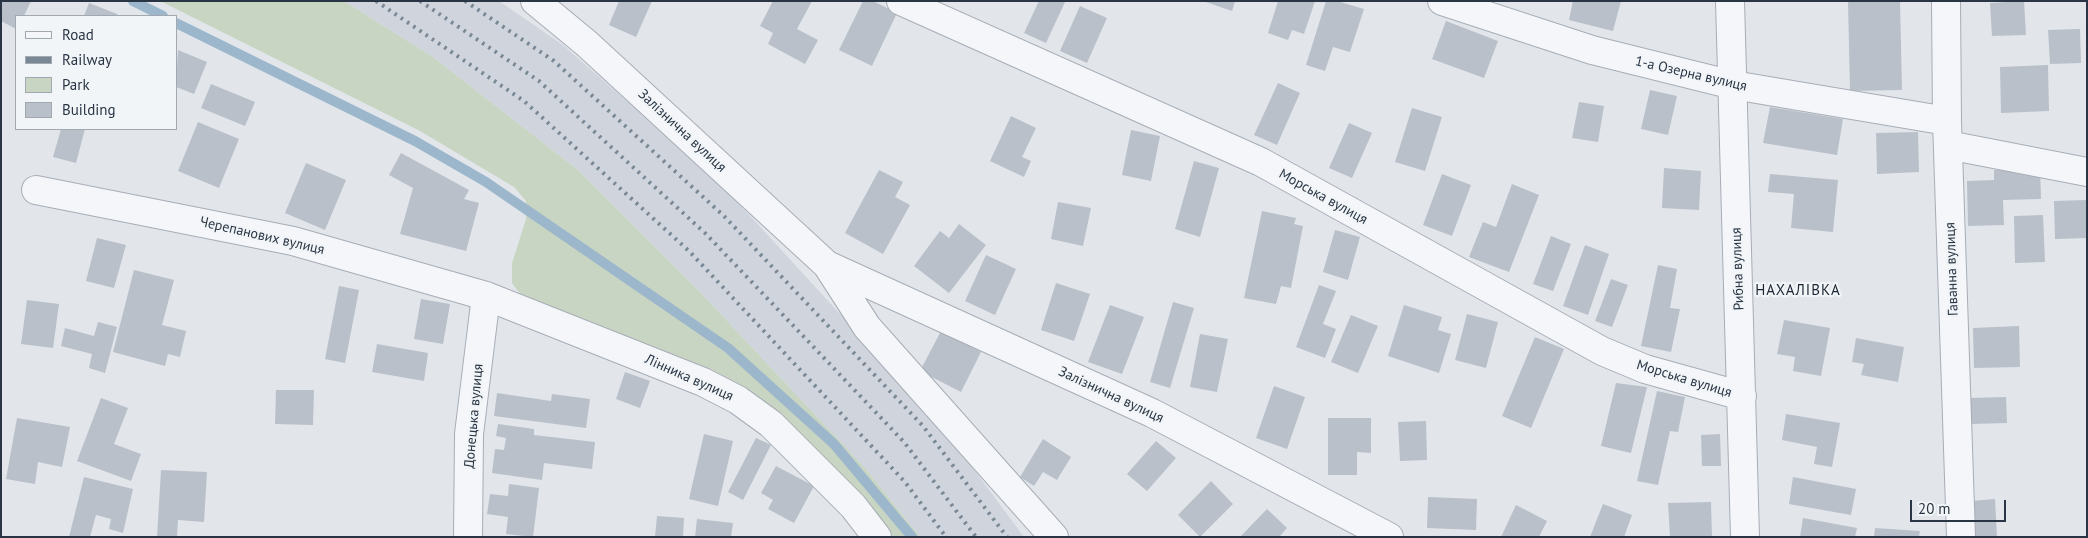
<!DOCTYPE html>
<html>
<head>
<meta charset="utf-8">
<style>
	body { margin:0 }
	#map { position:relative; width:2088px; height:538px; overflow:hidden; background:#e2e6eb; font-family:"PT Sans",sans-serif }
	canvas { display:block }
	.frame { position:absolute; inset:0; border:2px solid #293544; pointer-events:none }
	.legend { position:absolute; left:15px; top:15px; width:162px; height:115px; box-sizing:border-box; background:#f2f5f8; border:1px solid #a2a8b0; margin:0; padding:6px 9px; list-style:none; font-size:15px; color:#293544 }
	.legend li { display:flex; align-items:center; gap:10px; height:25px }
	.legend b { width:25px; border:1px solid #a2a8b0 }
	.scale { position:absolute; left:1910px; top:500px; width:96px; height:22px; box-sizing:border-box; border:2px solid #293544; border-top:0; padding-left:6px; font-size:15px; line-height:18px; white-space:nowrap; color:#293544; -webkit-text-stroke:4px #f2f5f8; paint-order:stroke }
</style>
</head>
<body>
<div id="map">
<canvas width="2088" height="538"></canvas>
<div class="frame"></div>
<ul class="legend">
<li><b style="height:6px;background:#f5f6f9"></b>Road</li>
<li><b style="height:6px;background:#7a8795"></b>Railway</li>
<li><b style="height:14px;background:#c9d5c3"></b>Park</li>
<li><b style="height:14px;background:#b9c0c9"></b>Building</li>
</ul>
<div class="scale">20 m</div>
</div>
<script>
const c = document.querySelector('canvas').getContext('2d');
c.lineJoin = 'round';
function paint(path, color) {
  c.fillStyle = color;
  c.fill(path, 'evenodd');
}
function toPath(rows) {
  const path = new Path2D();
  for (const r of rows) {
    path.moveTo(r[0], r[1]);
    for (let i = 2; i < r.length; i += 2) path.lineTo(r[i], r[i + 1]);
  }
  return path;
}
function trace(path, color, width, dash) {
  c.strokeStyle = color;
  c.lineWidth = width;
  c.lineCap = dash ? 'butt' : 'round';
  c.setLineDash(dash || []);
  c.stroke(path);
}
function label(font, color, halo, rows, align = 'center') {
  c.font = font + ' "PT Sans",sans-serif';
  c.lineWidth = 4.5;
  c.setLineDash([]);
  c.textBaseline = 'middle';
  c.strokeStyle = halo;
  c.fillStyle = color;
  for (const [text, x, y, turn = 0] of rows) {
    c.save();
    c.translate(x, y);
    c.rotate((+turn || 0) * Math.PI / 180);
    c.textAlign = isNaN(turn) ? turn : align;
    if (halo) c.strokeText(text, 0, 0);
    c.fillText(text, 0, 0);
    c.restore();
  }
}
const built = toPath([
	[344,1,499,1,563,45,721,184,938,421,1024,537,920,537,866,469,700,292,578,170,433,57]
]);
const green = toPath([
	[160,1,344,1,433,57,578,170,700,292,866,469,920,537,892,537,856,492,779,416,524,299,512,283,512,263,526,219,526,201,514,187,420,131]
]);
const stream = toPath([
	[133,1,163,16],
	[176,23,415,141,486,182,728,348,834,444,912,537]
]);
const building = toPath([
	[1,1,31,1,24,16,16,16,16,29,1,21],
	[619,1,652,1,636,37,609,25],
	[773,1,812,1,797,29,818,40,805,64,768,44,773,33,760,26],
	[863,1,873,1,897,13,872,66,839,50],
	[1039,1,1065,2,1046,43,1024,33],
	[1203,1,1235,1,1232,11],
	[1278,1,1315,1,1304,34,1292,30,1288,40,1268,33],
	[1326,1,1337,1,1364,9,1350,52,1333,47,1325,71,1306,65],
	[1573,1,1621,1,1613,31,1569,20],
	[1848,1,1900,1,1902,90,1850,91],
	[2024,1,2026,35,1992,36,1990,3],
	[89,3,117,14,117,16,84,16],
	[1080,6,1107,18,1087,63,1060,51],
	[1446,21,1498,41,1484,78,1432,59],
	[2080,29,2081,63,2050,64,2048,30],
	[178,50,207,62,194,94,176,87],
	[2048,65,2049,111,2001,113,2000,67],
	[1278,83,1300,93,1277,145,1254,135],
	[211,84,255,102,245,126,201,108],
	[1650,90,1677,96,1668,135,1641,129],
	[1579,102,1604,106,1598,142,1572,138],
	[1770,107,1843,119,1837,155,1763,143],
	[1412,108,1442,117,1425,171,1395,162],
	[1011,116,1036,128,1022,157,1031,161,1024,177,990,161],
	[198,122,239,139,219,188,178,171],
	[1349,123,1372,133,1352,178,1329,168],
	[61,129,85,129,76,163,53,157],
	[1131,130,1160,136,1151,181,1122,175],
	[1918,132,1919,172,1877,174,1876,133],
	[401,153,469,190,464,199,479,203,466,251,400,234,413,188,389,175],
	[1194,161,1219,168,1200,237,1175,229],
	[306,163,346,180,325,230,285,213],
	[1664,168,1701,171,1699,210,1662,208],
	[2040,168,2041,199,2003,200,2004,225,1968,226,1967,181,1994,180,1994,170],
	[879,170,903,182,895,197,910,205,883,254,845,233],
	[1442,174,1471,185,1452,236,1423,225],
	[1770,174,1838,180,1833,232,1791,228,1794,194,1768,192],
	[1512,184,1539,195,1509,272,1469,257,1483,222,1496,227],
	[2087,200,2087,238,2055,239,2054,201],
	[1058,202,1091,208,1083,246,1051,239],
	[1262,211,1296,218,1294,224,1303,226,1291,288,1281,286,1276,304,1244,298],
	[2043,215,2045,262,2015,263,2014,216],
	[959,224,986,245,949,293,914,266,940,231,949,238],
	[1335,230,1360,237,1348,280,1323,272],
	[1551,236,1571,244,1553,291,1533,284],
	[97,238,126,245,114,288,86,281],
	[1585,245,1609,254,1588,315,1563,306],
	[986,255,1016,269,995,315,965,301],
	[1658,265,1677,269,1670,308,1680,309,1671,352,1641,346],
	[134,270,174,280,162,325,186,331,180,357,168,354,165,366,113,352],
	[1611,279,1628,285,1612,327,1595,321],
	[1056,283,1090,294,1074,341,1041,330],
	[1319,285,1336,291,1323,324,1336,329,1325,358,1296,347],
	[339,286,359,290,345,363,325,359],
	[421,299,450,304,443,344,414,339],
	[27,300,59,304,53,348,21,344],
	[1173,302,1194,308,1170,388,1150,382],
	[1110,305,1144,317,1122,374,1088,362],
	[1404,305,1442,317,1438,330,1451,334,1439,373,1388,356],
	[1467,314,1498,322,1486,368,1455,360],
	[1351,315,1378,326,1358,373,1331,362],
	[1784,320,1830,328,1821,376,1793,371,1795,357,1777,354],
	[98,322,117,327,105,373,89,368,92,354,61,346,65,328,94,336],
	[2019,326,2020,367,1974,368,1973,328],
	[941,331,981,352,961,392,920,371],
	[1200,334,1228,339,1217,392,1190,387],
	[1535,337,1564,349,1531,428,1502,416],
	[1856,338,1904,347,1898,382,1861,375,1864,364,1852,362],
	[377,344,428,353,424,381,372,372],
	[625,372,650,381,640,408,616,399],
	[1616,383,1647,387,1631,453,1601,446],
	[1274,386,1305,397,1287,449,1256,438],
	[276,390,314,390,313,425,275,424],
	[1657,391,1685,397,1678,432,1670,431,1658,485,1637,481],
	[497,393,551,401,552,394,590,399,586,428,494,416],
	[2006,397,2007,423,1970,424,1969,398],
	[101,398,128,408,114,444,141,454,131,481,77,461],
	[1786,414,1840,423,1832,467,1814,464,1817,447,1782,440],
	[17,418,70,427,62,467,38,462,35,484,6,479],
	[1328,418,1371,418,1371,453,1357,452,1357,475,1328,475],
	[1426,421,1427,460,1400,461,1398,422],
	[498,424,534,429,534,435,595,442,592,469,544,463,542,480,492,473,495,449,504,450,506,438,496,436],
	[704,434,733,441,718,506,689,499],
	[1720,434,1721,466,1702,466,1701,435],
	[756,438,771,445,743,500,728,492],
	[1043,439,1071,457,1057,480,1043,472,1034,486,1020,477],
	[1156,441,1176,458,1147,491,1127,474],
	[776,466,814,486,794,523,768,509,773,500,761,493],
	[161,470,207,472,204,522,178,520,177,537,157,537],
	[84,477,133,489,123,533,109,529,111,519,96,515,90,537,69,537],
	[1793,477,1856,489,1851,515,1789,504],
	[1211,481,1233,504,1200,537,1178,515],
	[509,484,539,488,533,537,506,534,508,517,487,514,490,494,508,496],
	[1428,497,1477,499,1476,530,1427,528],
	[1995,499,1997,537,1973,537,1971,501],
	[1711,502,1712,536,1670,537,1668,503],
	[1603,504,1632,515,1624,537,1590,537],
	[1516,505,1547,521,1539,537,1501,537],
	[1267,509,1287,528,1279,537,1240,537],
	[657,516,684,518,683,537,655,537],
	[1803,518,1857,528,1855,537,1800,537],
	[697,519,733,523,731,537,695,537],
	[1875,528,1920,531,1919,537,1874,537]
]);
const minor = toPath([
	[535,1,586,43,827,265,867,327,1054,537],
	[901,1,1261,162,1602,351,1645,369,1742,396],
	[1442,1,1592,50,1733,85,1947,121],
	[1730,1,1745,537],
	[1946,1,1947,121,1961,537],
	[1948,145,2087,172],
	[36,190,293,241,486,296,703,382,738,400,771,424,853,506,877,537],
	[827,265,1152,413,1389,537],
	[468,537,469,434,486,296]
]);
const rail = toPath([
	[376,1,524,101,689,251,905,482,946,537],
	[420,1,539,81,706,234,904,442,976,537],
	[465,1,554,61,724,216,923,426,1007,537]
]);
const streetNames = [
	["1-а Озерна вулиця",1691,74,13],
	["Залізнична вулиця",682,131,43],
	["Морська вулиця",1323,197,29],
	["Черепанових вулиця",262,236,13],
	["Рибна вулиця",1738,269,-92],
	["Гаванна вулиця",1952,269,-92],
	["Лінника вулиця",689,378,24],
	["Морська вулиця",1684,379,17],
	["Залізнична вулиця",1111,395,25],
	["Донецька вулиця",474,416,-85]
];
const neighbourhoodNames = [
	["НАХАЛІВКА",1798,291]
];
paint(built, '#d0d5dd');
paint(green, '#c9d5c3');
trace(stream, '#9cb7cc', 10);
paint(building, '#b9c0c9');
trace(minor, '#a7adb6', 30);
trace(minor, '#f5f6f9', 28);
trace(rail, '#7a8795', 4, [2.5, 5]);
label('14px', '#293544', '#f2f5f8', streetNames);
c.letterSpacing = '1px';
label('15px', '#1b2634', '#f2f5f8', neighbourhoodNames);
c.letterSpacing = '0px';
</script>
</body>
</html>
